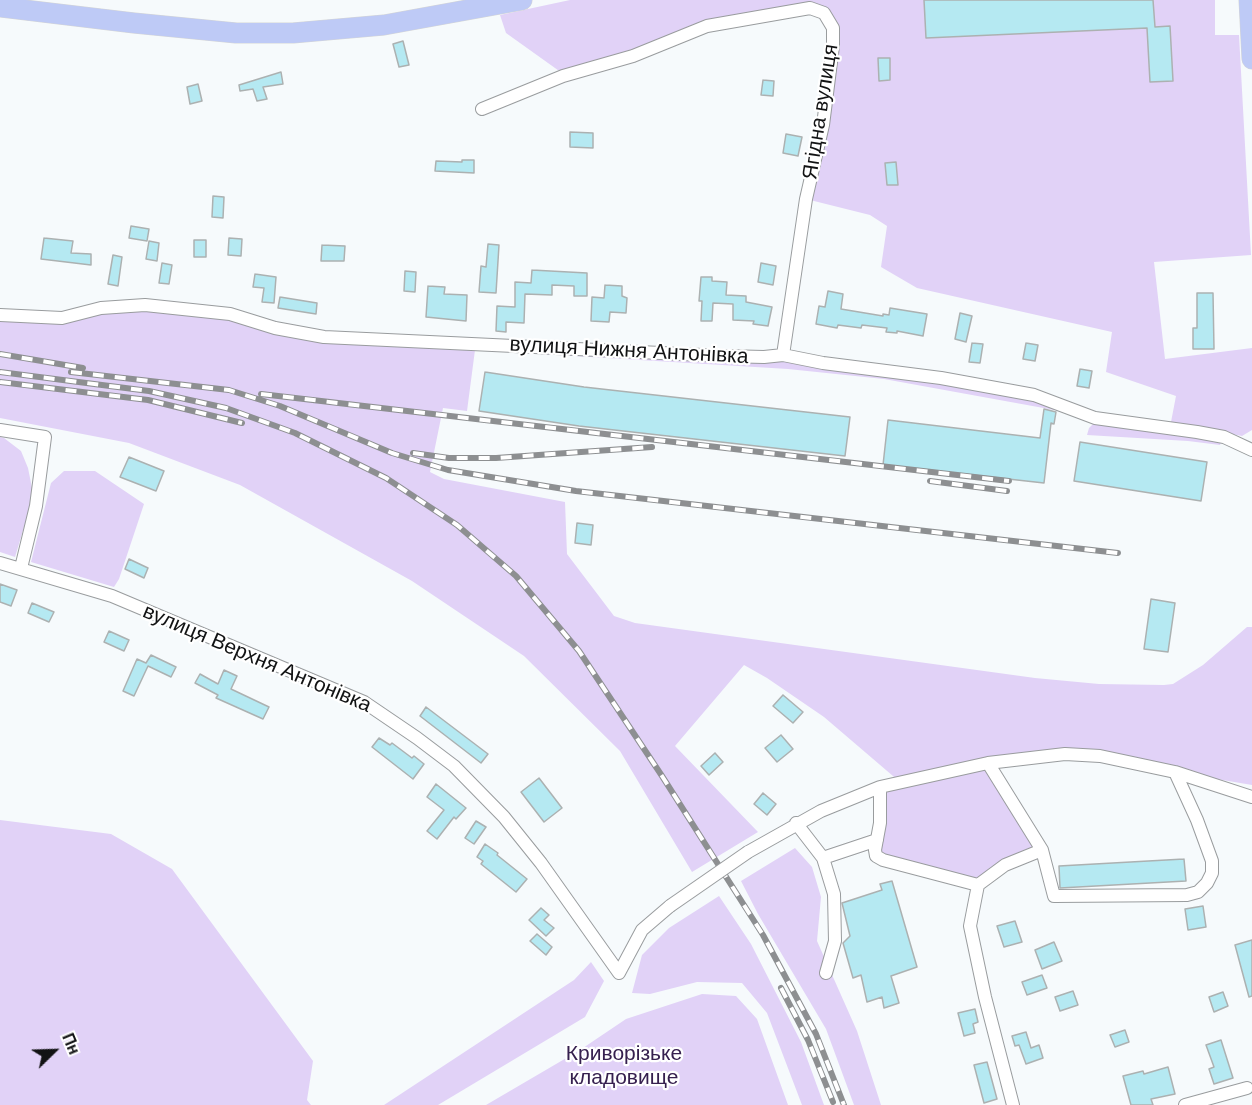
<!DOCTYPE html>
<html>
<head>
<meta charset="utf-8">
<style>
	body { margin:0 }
	#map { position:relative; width:1252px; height:1105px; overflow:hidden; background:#f6fafc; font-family:Helvetica,sans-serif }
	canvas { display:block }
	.north { position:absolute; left:24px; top:1021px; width:60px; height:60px; -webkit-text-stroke:4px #fff; paint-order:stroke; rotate:67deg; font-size:16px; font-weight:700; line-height:24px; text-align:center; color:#121314 }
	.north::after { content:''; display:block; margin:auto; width:21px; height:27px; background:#121314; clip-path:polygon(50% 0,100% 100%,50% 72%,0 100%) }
</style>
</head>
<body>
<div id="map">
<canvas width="1252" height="1105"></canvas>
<div class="north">Пн</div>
</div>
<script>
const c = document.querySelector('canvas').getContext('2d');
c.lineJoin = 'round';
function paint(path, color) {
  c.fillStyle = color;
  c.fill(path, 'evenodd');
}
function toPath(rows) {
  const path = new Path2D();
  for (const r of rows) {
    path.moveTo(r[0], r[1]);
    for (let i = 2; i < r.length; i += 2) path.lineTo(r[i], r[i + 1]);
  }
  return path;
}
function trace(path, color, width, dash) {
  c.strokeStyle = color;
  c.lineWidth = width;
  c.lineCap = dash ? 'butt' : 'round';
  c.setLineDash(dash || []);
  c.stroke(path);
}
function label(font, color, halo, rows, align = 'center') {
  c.font = font + ' Helvetica,sans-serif';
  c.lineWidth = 4.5;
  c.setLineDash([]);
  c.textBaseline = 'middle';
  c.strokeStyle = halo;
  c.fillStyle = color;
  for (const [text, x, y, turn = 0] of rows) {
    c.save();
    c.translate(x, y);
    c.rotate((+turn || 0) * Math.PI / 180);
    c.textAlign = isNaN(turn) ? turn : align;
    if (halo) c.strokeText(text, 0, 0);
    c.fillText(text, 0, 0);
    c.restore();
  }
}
const green = toPath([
	[570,0,1215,0,1215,35,1239,35,1251,255,1154,262,1165,359,1252,348,1252,430,1242,436,1171,422,1176,396,1106,372,1112,332,917,288,881,267,887,226,870,215,810,200,838,37,811,4,562,73,506,33,500,15],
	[145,308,230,318,275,333,782,360,941,381,1033,398,1071,413,884,379,788,369,475,350,467,411,443,408,430,472,444,479,565,502,567,554,614,616,635,623,1035,678,1099,684,1164,685,1173,684,1203,665,1247,627,1252,627,1252,785,1175,772,1100,756,989,763,1042,850,978,885,876,856,880,787,900,782,824,717,767,678,744,665,675,746,758,832,692,872,620,751,524,656,412,581,240,485,129,443,0,418,0,318],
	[1095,422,1222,440,1220,445,1188,441,1087,435,1089,428],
	[0,437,4,438,21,451,28,468,32,488,31,504,15,557,0,552],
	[64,471,95,471,144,504,119,579,114,587,31,562,51,483],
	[0,820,111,834,172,869,313,1061,307,1100,311,1105,0,1105],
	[795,848,812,867,821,897,817,941,857,1031,881,1105,854,1105,826,1029,758,914,741,881],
	[719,896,751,944,801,1042,824,1105,802,1105,767,1013,742,983,697,982,650,994,632,993,642,955,669,928],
	[591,962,604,981,585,1017,438,1105,384,1105,574,980],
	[702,994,736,996,757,1019,788,1105,486,1105,580,1050,626,1019]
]);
const building = toPath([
	[924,0,1153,0,1155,27,1170,26,1173,81,1150,82,1147,28,926,38,924,0],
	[403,41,409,65,399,67,393,44,403,41],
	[878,58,890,58,890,80,879,81,878,58],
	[281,72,283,84,263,87,267,99,257,101,253,89,240,91,239,85,281,72],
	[763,80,774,81,773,96,761,95,763,80],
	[198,84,202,101,190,104,187,87,198,84],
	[570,132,593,133,593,148,570,147,570,132],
	[786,134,802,137,798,156,783,153,786,134],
	[462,160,474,160,474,173,435,171,436,161,462,162,462,160],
	[896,162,898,185,887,185,885,163,896,162],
	[213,196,224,197,223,218,212,217,213,196],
	[131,226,149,229,147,241,129,238,131,226],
	[44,238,73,241,71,253,91,254,91,265,41,259,44,238],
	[229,238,242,239,241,256,228,255,229,238],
	[194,240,206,240,206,257,194,257,194,240],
	[149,241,159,243,157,261,146,259,149,241],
	[488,244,499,245,496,293,479,292,481,266,486,267,488,244],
	[322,245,345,246,344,261,321,261,322,245],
	[113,255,122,257,118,286,108,284,113,255],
	[162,263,172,265,169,284,159,283,162,263],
	[761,263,776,266,773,285,758,282,761,263],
	[532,270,587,273,587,296,574,296,574,286,552,285,552,295,525,294,524,323,506,322,506,332,496,331,497,306,515,307,515,282,531,283,532,270],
	[405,271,416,272,415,292,404,291,405,271],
	[255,274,276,277,274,303,262,302,264,288,253,287,255,274],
	[701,277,712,277,712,281,727,282,726,295,746,296,746,302,772,307,768,326,753,324,754,321,733,320,733,304,713,303,712,321,701,321,702,301,699,301,701,277],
	[605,285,622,286,622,296,627,298,626,313,610,312,609,322,591,321,592,297,604,298,605,285],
	[428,286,445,287,444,294,467,295,466,321,426,317,428,286],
	[828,291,843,294,841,309,883,316,883,314,889,315,890,308,927,314,923,336,897,331,897,333,886,332,887,328,862,325,861,328,838,325,837,328,816,324,819,306,825,307,828,291],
	[1197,293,1213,293,1214,349,1193,349,1193,328,1197,328,1197,293],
	[280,297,317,303,316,314,278,308,280,297],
	[960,313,972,316,966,342,955,339,960,313],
	[972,343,983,344,980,363,969,362,972,343],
	[1026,343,1038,345,1035,361,1023,359,1026,343],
	[1080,369,1092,371,1089,388,1077,386,1080,369],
	[485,372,584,387,850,417,845,456,579,426,479,411,485,372],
	[1044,409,1056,412,1054,424,1051,423,1044,483,883,465,888,420,1040,438,1044,409],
	[1080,442,1207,462,1201,501,1074,481,1080,442],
	[129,457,164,471,156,491,120,477,129,457],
	[577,523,593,525,591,545,575,543,577,523],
	[129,559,148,568,144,578,125,569,129,559],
	[0,584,17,590,11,606,0,602,0,584],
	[1151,599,1175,603,1168,652,1144,649,1151,599],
	[32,603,54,612,49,622,28,613,32,603],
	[109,631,129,640,124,651,104,642,109,631],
	[151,655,176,667,171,677,148,666,134,696,123,691,137,659,146,663,151,655],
	[224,670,237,676,231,689,269,707,263,719,216,698,218,695,195,683,200,674,218,684,224,670],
	[783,695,803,712,793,723,773,706,783,695],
	[426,707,488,754,481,763,420,716,426,707],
	[781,735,793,749,777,762,765,748,781,735],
	[379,738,390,745,392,743,412,758,414,756,424,764,413,779,372,747,379,738],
	[715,753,723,762,709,775,701,766,715,753],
	[539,778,562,808,544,822,521,792,539,778],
	[436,784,466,808,456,819,454,817,437,839,427,831,444,810,427,797,436,784],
	[763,793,776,804,767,815,754,804,763,793],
	[476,821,486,827,474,844,465,838,476,821],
	[485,844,498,853,497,855,527,879,516,892,481,864,483,861,477,857,485,844],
	[1184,859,1186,881,1060,888,1059,866,1184,859],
	[892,881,917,967,891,976,899,1003,884,1008,882,997,867,1002,861,975,853,978,843,943,850,936,842,903,882,890,880,884,892,881],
	[1203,906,1206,927,1188,930,1185,909,1203,906],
	[541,908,549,915,544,920,554,928,546,936,529,920,541,908],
	[1015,921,1022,942,1004,947,997,926,1015,921],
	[537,934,552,947,546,955,530,941,537,934],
	[1252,940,1252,996,1249,997,1235,945,1252,940],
	[1054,942,1062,961,1042,969,1035,950,1054,942],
	[1042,975,1047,988,1027,995,1022,982,1042,975],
	[1073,991,1078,1005,1060,1011,1055,997,1073,991],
	[1223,992,1228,1006,1214,1012,1209,997,1223,992],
	[975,1009,978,1022,973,1024,975,1033,964,1036,958,1013,975,1009],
	[1125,1030,1129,1042,1115,1047,1110,1035,1125,1030],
	[1026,1032,1031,1048,1039,1045,1043,1058,1026,1064,1019,1045,1015,1046,1012,1036,1026,1032],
	[1221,1040,1233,1078,1214,1084,1209,1069,1214,1067,1206,1045,1221,1040],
	[987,1062,997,1099,984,1103,974,1065,987,1062],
	[1168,1067,1175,1094,1151,1099,1153,1105,1131,1105,1123,1076,1143,1071,1144,1074,1168,1067]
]);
const minor = toPath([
	[482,109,563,76,633,56,707,26,810,8,824,13,833,28,833,46,823,125,806,199,783,355],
	[0,315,62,318,101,308,145,305,230,314,275,328,324,337,724,356,764,357,783,355,823,363,941,378,1034,395,1095,418,1197,432,1224,437,1252,450],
	[0,430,45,437,36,506,21,568],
	[0,563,112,596,364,702,417,738,454,766,504,817,541,863,619,973,642,930,670,906],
	[988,763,1042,850,1054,896,1187,895,1198,892,1207,883,1212,873,1212,861,1197,820,1175,772],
	[880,787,880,823,875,850,876,856,883,860,978,885],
	[796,823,823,858,834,894,835,941,826,973],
	[748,852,821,811,880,787,988,763,1065,754,1100,756,1175,772,1252,797],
	[823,858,877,840],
	[1013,1105,985,997,970,926,978,885,1005,865,1042,850],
	[1185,1105,1247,1088]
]);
const primary = toPath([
	[1249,0,1252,59],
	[0,7,134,23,236,33,293,33,384,25,522,0]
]);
const rail = toPath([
	[0,354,83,368],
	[0,372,149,391,226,408,295,433,386,478,457,525,516,576,579,651,662,776,763,935,816,1034,844,1105],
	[71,372,229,390,280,406,392,453,448,470,576,491,1118,553],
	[0,382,148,400,242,423],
	[261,394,1009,481],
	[413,453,449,458,496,458,652,447],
	[930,481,1007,491],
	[781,988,808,1040,833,1102]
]);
const minorBridge = toPath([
	[670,906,748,852]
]);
const streetNames = [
	["Ягідна вулиця",821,112,-81],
	["вулиця Нижня Антонівка",629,351,3],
	["вулиця Верхня Антонівка",257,659,23]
];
const parkNames = [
	["Криворізьке",624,1054],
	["кладовище",624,1078]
];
paint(green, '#e1d2f7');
paint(building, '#b5e9f2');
trace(building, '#acb1b1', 1.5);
trace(minor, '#999c9e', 14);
trace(primary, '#d4d5d5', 21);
trace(minor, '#fff', 12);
trace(primary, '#becaf6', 20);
trace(rail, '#8d8f91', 6);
trace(rail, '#fff', 4, [11]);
trace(minorBridge, '#999c9e', 14, []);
trace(minorBridge, '#fff', 12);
label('21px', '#121314', '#fff', streetNames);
label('21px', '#36204f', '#fff', parkNames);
</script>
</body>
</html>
